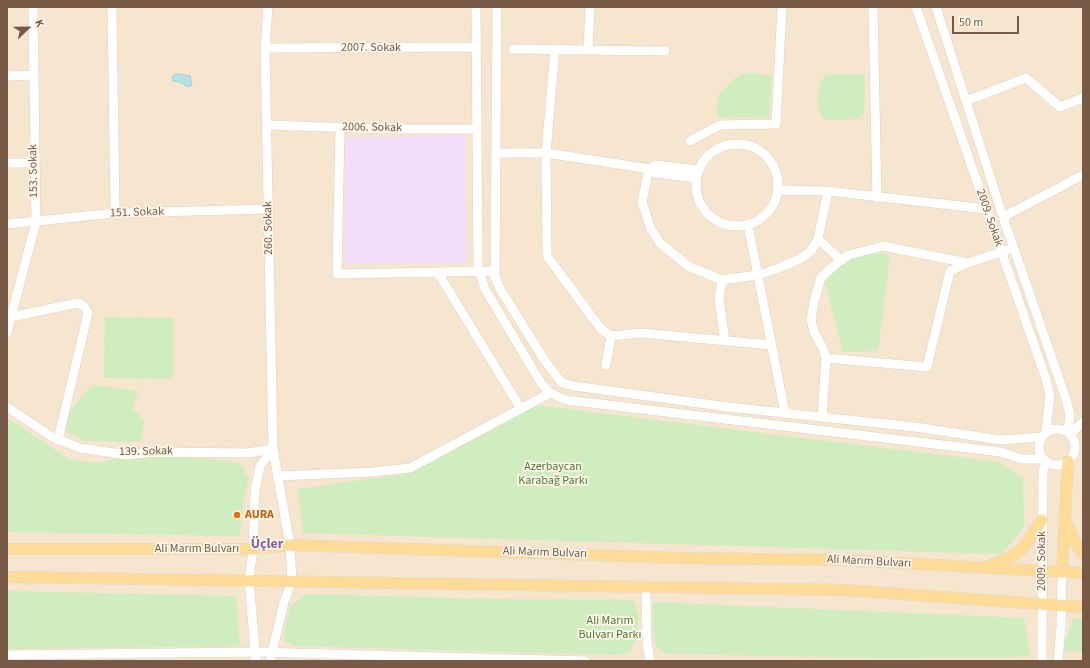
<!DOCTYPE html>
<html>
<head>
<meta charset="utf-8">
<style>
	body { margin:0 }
	#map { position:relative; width:1090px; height:668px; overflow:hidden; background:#fef4e1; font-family:"Source Sans 3",sans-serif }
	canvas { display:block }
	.frame { position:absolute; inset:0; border:8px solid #785946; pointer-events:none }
	.north { position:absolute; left:8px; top:8px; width:40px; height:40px; -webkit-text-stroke:3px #fff7ea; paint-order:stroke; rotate:68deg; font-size:11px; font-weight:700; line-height:16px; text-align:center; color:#785946 }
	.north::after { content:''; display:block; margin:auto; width:14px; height:18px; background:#785946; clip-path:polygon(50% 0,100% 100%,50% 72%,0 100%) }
	.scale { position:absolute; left:952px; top:16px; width:67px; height:18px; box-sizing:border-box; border:2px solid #785946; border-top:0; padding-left:5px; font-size:12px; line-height:14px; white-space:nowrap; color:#785946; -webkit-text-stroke:3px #fff7ea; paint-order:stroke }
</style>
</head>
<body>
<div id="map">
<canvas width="1090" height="668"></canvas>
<div class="frame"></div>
<div class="north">K</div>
<div class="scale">50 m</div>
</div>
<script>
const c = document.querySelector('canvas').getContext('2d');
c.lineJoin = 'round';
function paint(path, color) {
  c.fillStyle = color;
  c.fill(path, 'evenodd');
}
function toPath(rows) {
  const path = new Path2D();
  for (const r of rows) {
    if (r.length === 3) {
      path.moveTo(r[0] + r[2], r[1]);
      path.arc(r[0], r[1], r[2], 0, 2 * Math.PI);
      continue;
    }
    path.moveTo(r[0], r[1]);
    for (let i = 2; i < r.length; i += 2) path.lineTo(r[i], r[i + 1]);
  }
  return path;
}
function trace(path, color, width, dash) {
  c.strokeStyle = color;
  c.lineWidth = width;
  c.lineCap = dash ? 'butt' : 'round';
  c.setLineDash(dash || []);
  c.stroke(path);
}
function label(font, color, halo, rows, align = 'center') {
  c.font = font + ' "Source Sans 3",sans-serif';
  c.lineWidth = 3.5;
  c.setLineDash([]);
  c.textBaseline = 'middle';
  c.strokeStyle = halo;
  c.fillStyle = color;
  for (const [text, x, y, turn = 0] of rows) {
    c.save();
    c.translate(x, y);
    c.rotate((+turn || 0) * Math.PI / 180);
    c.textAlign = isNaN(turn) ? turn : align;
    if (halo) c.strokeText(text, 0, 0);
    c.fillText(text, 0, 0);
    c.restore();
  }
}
const residential = toPath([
	[7,7,1083,7,1083,661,7,661]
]);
const education = toPath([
	[465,135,467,263,345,264,346,138]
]);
const green = toPath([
	[751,73,772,76,769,118,717,117,718,96,736,77,743,74],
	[863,74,865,79,864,113,858,119,831,120,823,119,817,102,820,83,826,75],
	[882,253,890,256,878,351,843,352,825,282,841,266,860,255],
	[105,317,173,318,173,379,104,378],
	[92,385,138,391,133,409,144,421,141,442,86,441,63,430,68,413],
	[535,405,998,462,1023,477,1024,526,1002,554,303,533,298,489,405,474],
	[7,418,70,460,99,463,127,455,212,459,239,463,249,478,244,499,240,536,7,532],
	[7,591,236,596,240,646,7,649],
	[307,594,493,599,633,600,639,615,638,636,629,652,616,655,295,646,284,641,285,627,291,605],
	[653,602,1024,618,1030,654,1020,657,882,658,668,654,658,649,653,636],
	[1073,618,1083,619,1083,652,1062,651]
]);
const water = toPath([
	[176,74,190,76,192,85,188,87,180,82,173,81,172,77,176,74]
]);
const minor = toPath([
	[112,7,115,213],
	[268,7,265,48,273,449,290,545,292,581,284,602,270,661],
	[476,7,478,267,485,289,541,383,550,393,566,400,1001,452,1021,459,1043,459],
	[497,7,495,277,499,287,545,361,562,383,574,386,728,407,915,427,1001,440,1042,437],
	[873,7,877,198],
	[916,7,1046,379,1050,395,1046,432],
	[936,7,1003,217,1066,399,1070,415,1068,432],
	[265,48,476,47],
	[513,49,665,51],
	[555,49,546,153,547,256,601,329,611,336,642,333,771,345],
	[588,50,590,7],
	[7,76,33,75],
	[966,101,1026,78,1060,107,1083,98],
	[267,125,384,129,477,129],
	[340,128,337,274,495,271],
	[690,141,720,125,776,124,782,7],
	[737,185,41],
	[495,153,546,153,651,169,655,173,696,178],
	[7,163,34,163],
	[649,169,642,202,650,227,660,243,688,266,722,280,757,275,776,269,800,259,811,251,818,239,828,191],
	[651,169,655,165,698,170],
	[778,190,828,191,986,209],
	[1003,217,1083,175],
	[7,224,115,213,268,209],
	[748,225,785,413],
	[818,239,841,260],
	[438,273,521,409],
	[722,280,719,299,725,341],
	[11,317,78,303,84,306,88,313,58,440],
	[7,332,36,222,33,7],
	[826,358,927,367,950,271,968,263],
	[606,365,611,336],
	[7,407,52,437,80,448,127,455,154,452,248,453,273,449],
	[822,417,826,358,823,348,814,332,811,320,814,302,821,277,837,263,848,255,883,246,968,263,1007,250],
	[1057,447,18],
	[1070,434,1083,422],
	[277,476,372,472,410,468,550,393],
	[646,587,647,642,650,661],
	[7,655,256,652,586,661],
	[256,661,249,580,253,549,255,491,260,466,273,449],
	[1042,661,1043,470,1046,461],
	[1058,661,1061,626,1062,571]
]);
const major = toPath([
	[1066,521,1073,539,1083,554],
	[7,549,253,549,290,545,680,558,843,560,1083,573],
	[989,566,1012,556,1024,547,1042,520],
	[1062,571,1068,461],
	[7,577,845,590,1083,607]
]);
const markers = [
	[237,515,4,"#e8710a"]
];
const streetNames = [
	["2007. Sokak",371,48],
	["2006. Sokak",372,128,1],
	["153. Sokak",34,171,-91],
	["151. Sokak",137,213,-2],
	["2009. Sokak",989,218,71],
	["260. Sokak",269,228,-91],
	["139. Sokak",146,452,-1],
	["Ali Marım Bulvarı",197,549],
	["Ali Marım Bulvarı",545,553,2],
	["2009. Sokak",1042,561,-90],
	["Ali Marım Bulvarı",869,562,3]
];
const parkNames = [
	["Azerbaycan",553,467],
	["Karabağ Parkı",553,481],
	["Ali Marım",610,621],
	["Bulvarı Parkı",610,635]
];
const foodNames = [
	["AURA",245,515]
];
const quarterNames = [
	["Üçler",267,545]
];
paint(residential, '#f6e5cf');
paint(education, '#f1defa');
paint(green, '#d0edbf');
paint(water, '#b4e0e9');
trace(water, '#9ad0dc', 1);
trace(minor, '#e3d0bc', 10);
trace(major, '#dfd7d3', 12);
trace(minor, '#fff', 9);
trace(major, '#ffdb98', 11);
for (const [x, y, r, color] of markers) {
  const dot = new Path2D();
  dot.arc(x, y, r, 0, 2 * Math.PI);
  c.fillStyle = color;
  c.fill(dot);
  trace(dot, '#fff7ea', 1.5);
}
label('12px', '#785946', '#fff7ea', streetNames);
label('12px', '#4c793b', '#fff7ea', parkNames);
label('bold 12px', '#c56008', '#fff7ea', foodNames, 'left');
label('bold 14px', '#89619c', '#fff7ea', quarterNames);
</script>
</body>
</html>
